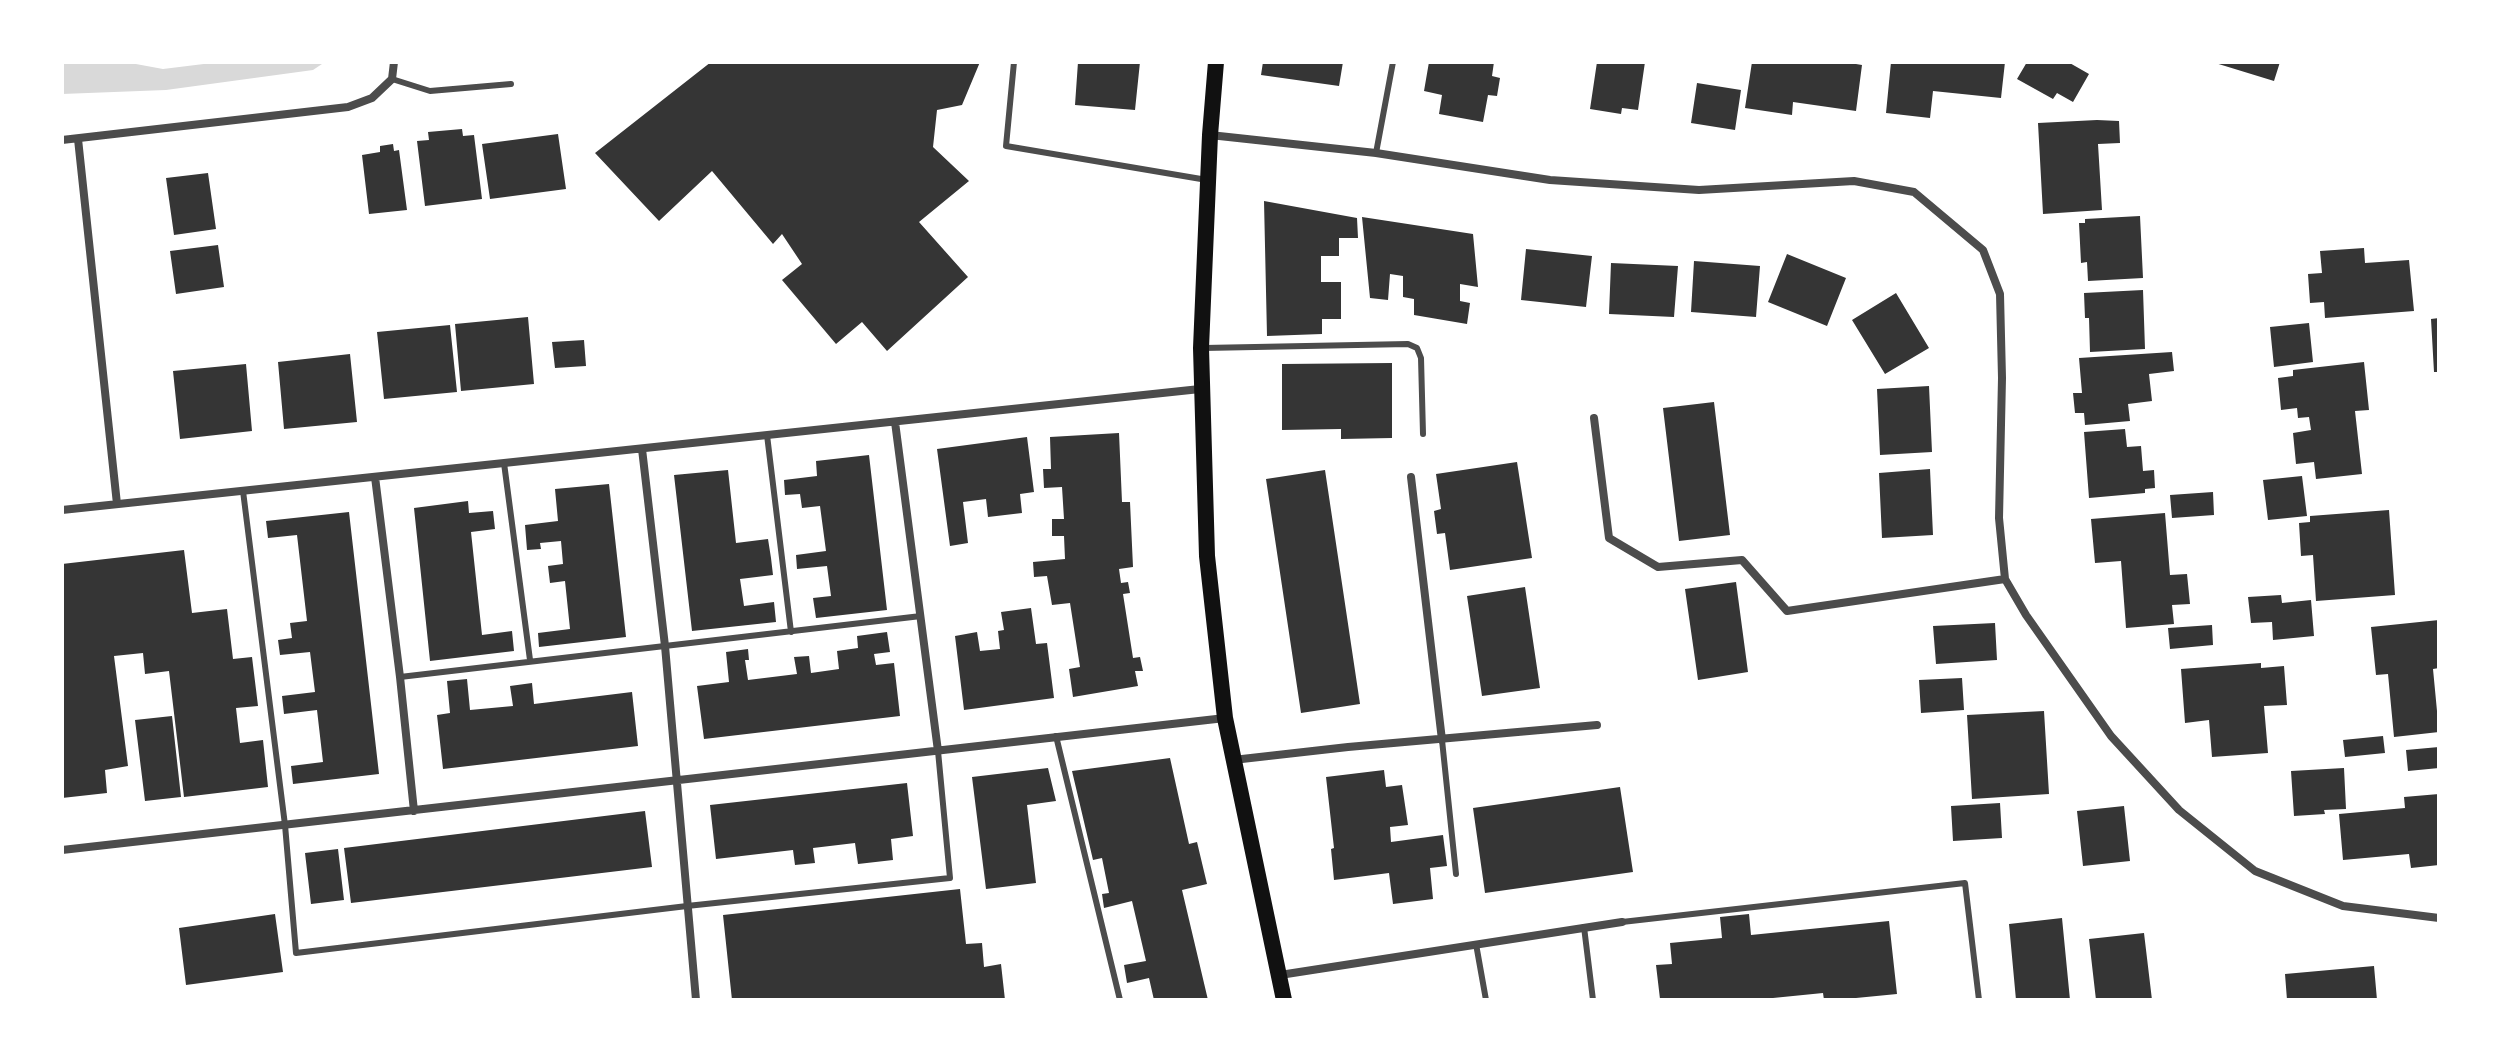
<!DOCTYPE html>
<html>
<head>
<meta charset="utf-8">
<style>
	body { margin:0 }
	#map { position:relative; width:2501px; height:1062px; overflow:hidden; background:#fff; font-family:Arial,sans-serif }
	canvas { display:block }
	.frame { position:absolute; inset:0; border:64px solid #fff; pointer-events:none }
</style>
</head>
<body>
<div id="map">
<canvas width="2501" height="1062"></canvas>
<div class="frame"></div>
</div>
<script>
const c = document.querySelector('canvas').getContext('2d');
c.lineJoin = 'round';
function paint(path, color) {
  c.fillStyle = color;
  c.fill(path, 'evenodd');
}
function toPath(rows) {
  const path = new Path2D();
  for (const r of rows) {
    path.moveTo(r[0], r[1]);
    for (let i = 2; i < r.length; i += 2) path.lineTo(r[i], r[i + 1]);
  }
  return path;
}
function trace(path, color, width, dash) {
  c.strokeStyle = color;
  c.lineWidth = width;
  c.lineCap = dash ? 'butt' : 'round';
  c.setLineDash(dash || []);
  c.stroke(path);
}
const water = toPath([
	[62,62,125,62,163,69,220,62,325,62,313,70,166,90,62,94]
]);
const building = toPath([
	[711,62,980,62,962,105,937,110,933,147,969,181,919,222,968,277,887,351,862,322,836,344,782,280,802,264,782,234,773,244,712,171,659,221,595,153],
	[1078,62,1140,62,1135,110,1075,105],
	[1263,62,1343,62,1339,86,1261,75],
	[1429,62,1494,62,1492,76,1500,78,1497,96,1488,95,1483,122,1439,114,1442,95,1424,91],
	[1597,62,1645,62,1638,110,1622,108,1621,114,1590,109],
	[1752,62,1844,62,1862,65,1856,111,1793,102,1792,115,1745,108],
	[1891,62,2005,62,2001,98,1933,91,1930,118,1886,113],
	[2027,62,2068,62,2089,74,2073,102,2057,93,2053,99,2017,79],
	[2212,62,2280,62,2274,81],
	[1697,83,1741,90,1735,130,1691,123],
	[2097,120,2119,121,2120,143,2098,144,2102,210,2043,214,2038,123],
	[462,129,463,136,474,135,482,199,425,206,417,141,429,140,428,132],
	[558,134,566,189,490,199,482,144],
	[393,144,394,151,399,150,407,210,369,214,362,155,380,152,380,146],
	[208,173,216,229,174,235,166,178],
	[1264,201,1357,218,1358,238,1339,238,1339,256,1321,256,1321,282,1341,282,1341,319,1322,319,1322,334,1267,336],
	[2140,216,2143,278,2088,281,2087,262,2081,263,2079,223,2085,223,2085,219],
	[1362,217,1473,234,1478,287,1460,284,1460,301,1470,303,1467,324,1414,315,1414,299,1403,297,1403,276,1390,274,1388,300,1370,298],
	[218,245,224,287,176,294,170,251],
	[2364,248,2365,263,2409,260,2414,311,2325,318,2324,302,2310,303,2308,274,2322,273,2320,251],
	[1526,249,1592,256,1586,307,1521,300],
	[1787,254,1846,278,1827,326,1768,302],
	[1694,261,1760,266,1756,317,1691,312],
	[1611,263,1678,266,1674,317,1609,314],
	[2143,290,2145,349,2090,352,2089,318,2085,318,2084,293],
	[1896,293,1929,348,1885,374,1852,320],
	[528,317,534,384,461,391,455,324],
	[2439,318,2439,372,2434,372,2431,319],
	[2309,323,2313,362,2274,367,2270,327],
	[450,325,457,392,384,399,377,332],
	[584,340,586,366,555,368,552,342],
	[2172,352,2174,371,2149,374,2152,401,2128,404,2130,421,2085,425,2084,413,2075,413,2073,393,2082,393,2079,358],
	[350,354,357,422,284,429,278,362],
	[2364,362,2369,410,2355,411,2362,474,2316,479,2314,462,2296,464,2293,433,2311,430,2309,417,2298,418,2297,408,2281,410,2278,378,2293,376,2293,370],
	[1392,363,1392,438,1341,439,1341,429,1282,430,1282,364],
	[246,364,252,431,180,439,173,371],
	[1929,386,1932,452,1880,455,1877,389],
	[1714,402,1730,535,1679,541,1663,408],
	[2125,429,2127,447,2141,446,2143,471,2154,470,2155,488,2145,489,2145,493,2089,498,2084,432],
	[1119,433,1122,502,1130,502,1133,567,1119,569,1121,583,1128,582,1130,593,1123,594,1133,658,1140,657,1143,671,1135,671,1138,686,1073,697,1069,669,1080,667,1070,603,1052,605,1047,576,1034,577,1033,562,1065,559,1064,536,1052,536,1052,519,1064,519,1062,487,1044,488,1043,469,1051,469,1050,437],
	[1027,437,1034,492,1020,494,1022,513,988,517,986,499,963,502,968,543,950,546,937,449],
	[869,455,887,610,816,618,813,598,831,596,827,566,797,569,796,555,826,551,820,506,802,508,800,494,785,495,784,480,817,476,816,461],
	[1517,462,1532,558,1450,570,1445,533,1437,534,1434,511,1441,509,1436,474],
	[1930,469,1933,535,1882,538,1879,473],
	[728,470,736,543,768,539,771,558,773,575,740,579,744,606,774,602,776,622,692,631,674,475],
	[1325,470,1360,704,1301,713,1266,479],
	[2302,476,2307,516,2268,520,2263,480],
	[609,484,626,637,539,647,538,633,570,629,565,581,550,583,548,566,563,564,561,541,540,543,541,549,527,550,525,525,558,521,555,489],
	[2213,492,2214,515,2172,518,2170,495],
	[468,501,469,513,493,511,495,529,471,532,482,635,512,631,514,651,430,661,414,508],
	[2389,510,2395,595,2316,601,2313,555,2301,556,2299,523,2310,522,2310,516],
	[349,512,379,774,293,784,291,766,323,762,317,710,284,714,282,696,315,692,310,652,280,655,278,640,292,638,290,623,307,621,297,535,268,538,266,521],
	[2165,513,2170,575,2187,574,2190,604,2172,605,2174,624,2126,628,2121,561,2095,563,2091,519],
	[184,550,192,613,227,609,233,659,252,657,258,706,236,708,240,743,263,740,268,787,184,797,169,671,145,674,143,653,114,656,128,766,105,770,107,793,62,798,62,564],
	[1736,582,1748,672,1698,680,1685,589],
	[1525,587,1540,688,1482,696,1467,596],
	[2281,595,2282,603,2311,600,2314,636,2273,640,2272,622,2251,623,2248,597],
	[1031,608,1036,644,1047,643,1054,698,964,710,955,636,977,632,980,651,1000,649,998,631,1004,630,1001,612],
	[2439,620,2439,668,2433,669,2439,732,2394,737,2388,674,2376,675,2371,627],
	[1995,623,1997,660,1936,664,1933,626],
	[2212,625,2213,645,2170,649,2168,628],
	[887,632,890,652,874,654,876,665,894,663,900,716,704,739,697,686,729,682,726,652,748,649,749,660,745,660,748,680,797,674,794,657,809,656,811,673,839,669,837,651,858,648,857,636],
	[2261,663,2261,668,2284,666,2287,705,2264,706,2268,753,2212,757,2209,720,2185,723,2181,669],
	[1962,678,1964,710,1921,713,1919,680],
	[467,679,470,710,513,706,510,686,532,683,534,704,632,692,638,746,443,769,437,715,450,713,447,681],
	[2044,711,2049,794,1972,799,1967,715],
	[172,716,181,797,145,801,135,720],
	[2383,736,2385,753,2345,757,2343,740],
	[2439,747,2439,768,2408,771,2406,750],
	[1170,758,1189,844,1197,842,1207,884,1182,890,1208,1000,1154,1000,1149,978,1127,983,1124,965,1146,961,1132,901,1104,908,1102,894,1109,893,1102,858,1093,860,1072,771],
	[1048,768,1056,801,1027,805,1036,883,986,889,972,777],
	[2344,768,2346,809,2324,810,2325,814,2294,816,2291,771],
	[1384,770,1386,787,1402,785,1408,825,1390,827,1391,842,1443,835,1447,866,1430,868,1433,899,1393,904,1389,873,1334,880,1331,849,1334,848,1326,777],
	[907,783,913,836,891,839,893,860,858,864,855,843,813,848,815,863,795,865,793,850,716,859,710,805],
	[1620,787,1633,872,1485,893,1473,808],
	[2439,794,2439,865,2411,868,2409,854,2343,860,2339,814,2405,808,2404,797],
	[2000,803,2002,838,1953,841,1951,806],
	[2124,806,2130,861,2083,866,2077,811],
	[645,811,652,867,351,903,344,848],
	[338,849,344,900,311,904,305,853],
	[960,889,966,944,982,943,984,967,1001,964,1005,1000,732,1000,723,915],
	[275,914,283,972,186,985,179,928],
	[1749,914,1751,935,1889,921,1897,994,1856,998,1856,1000,1824,1000,1823,993,1753,1000,1660,999,1656,965,1672,964,1670,943,1722,938,1720,917],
	[2062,918,2070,1000,2016,1000,2009,924],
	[2144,933,2152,1000,2096,1000,2089,939],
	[2374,966,2377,1000,2287,1000,2285,974]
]);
const service = toPath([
	[1014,62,1006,146,1207,180],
	[392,79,430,91,511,84],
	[1376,153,1393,62],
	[1204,348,1408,344,1417,348,1421,358,1423,434],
	[767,435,791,632],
	[504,463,530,660],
	[243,491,285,825,296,953,687,906,950,878,938,751],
	[400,677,921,616],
	[1056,736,1120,1000],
	[1442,740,1456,874],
	[1622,922,1965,883,1979,1000],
	[1584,927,1593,1000],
	[1476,944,1486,1000]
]);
const minor = toPath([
	[1210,135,1376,153,1550,180,1699,190,1854,181,1914,192,1983,250,2000,294,2002,378,1999,518,2005,579,2026,615,2111,736,2179,810,2255,871,2343,906,2439,918],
	[78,139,117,504],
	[62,140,348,107,372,98,392,79,394,62],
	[1594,418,1609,538,1658,567,1742,560,1787,611,2005,579],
	[895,422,938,751],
	[642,449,665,646,696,1000],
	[375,477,400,677,414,811],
	[1411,477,1442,740],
	[62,510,1200,389],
	[1233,760,1348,747,1597,725],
	[62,850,1225,718],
	[1280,975,1622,922]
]);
const secondary = toPath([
	[1216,62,1210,135,1201,348,1207,556,1225,718,1284,1000]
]);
paint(water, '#d9d9d9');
paint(building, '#353535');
trace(service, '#4c4c4c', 6);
trace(minor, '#4c4c4c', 8);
trace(secondary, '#111', 16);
</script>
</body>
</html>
